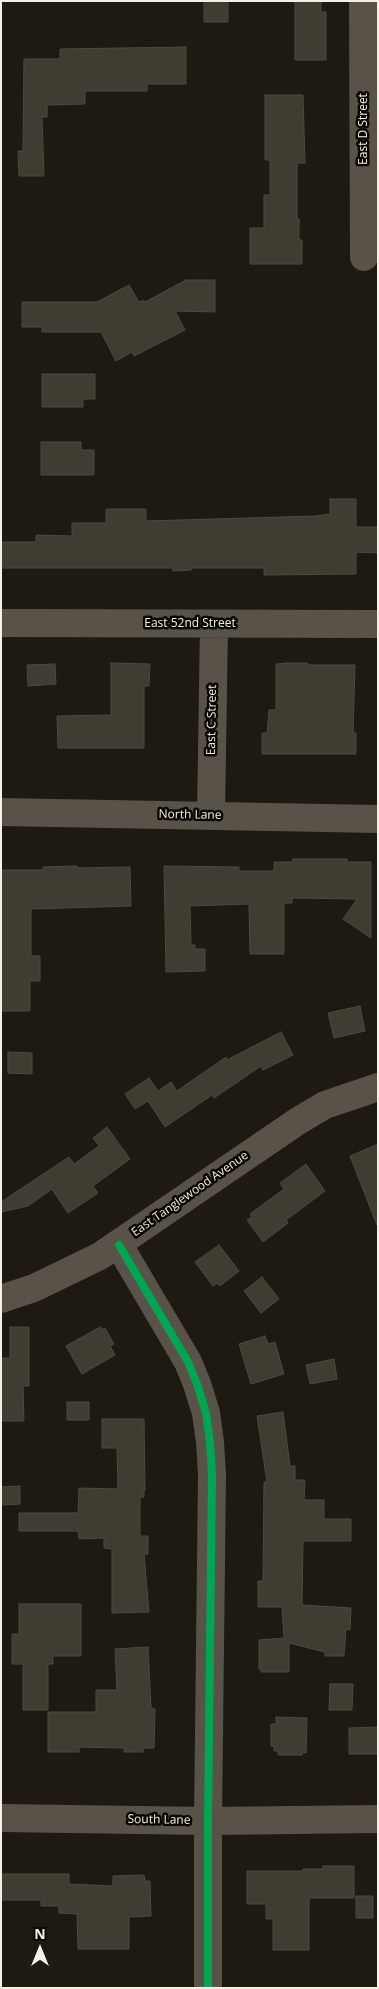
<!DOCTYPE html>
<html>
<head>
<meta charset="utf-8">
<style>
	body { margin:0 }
	#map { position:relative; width:379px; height:1989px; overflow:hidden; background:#1e1a11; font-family:"Open Sans",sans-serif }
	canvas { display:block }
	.frame { position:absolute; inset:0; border:2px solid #f4f0e5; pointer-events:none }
	.north { position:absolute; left:15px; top:1924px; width:50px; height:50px; -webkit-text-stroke:4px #0a0803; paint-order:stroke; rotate:0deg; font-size:14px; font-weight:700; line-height:20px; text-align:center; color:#f4f0e5 }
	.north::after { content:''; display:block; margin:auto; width:18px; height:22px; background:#f4f0e5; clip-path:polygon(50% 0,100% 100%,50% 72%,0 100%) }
</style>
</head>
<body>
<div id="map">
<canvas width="379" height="1989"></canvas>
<div class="frame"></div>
<div class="north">N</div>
</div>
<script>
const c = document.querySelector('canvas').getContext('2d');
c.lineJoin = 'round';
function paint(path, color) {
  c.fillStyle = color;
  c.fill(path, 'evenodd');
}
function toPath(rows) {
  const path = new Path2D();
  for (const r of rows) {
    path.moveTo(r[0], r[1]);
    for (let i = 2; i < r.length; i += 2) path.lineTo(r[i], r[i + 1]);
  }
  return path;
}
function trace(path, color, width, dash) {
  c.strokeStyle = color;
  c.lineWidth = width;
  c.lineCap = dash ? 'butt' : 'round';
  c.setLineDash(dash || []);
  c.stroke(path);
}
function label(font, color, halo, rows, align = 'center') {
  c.font = font + ' "Open Sans",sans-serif';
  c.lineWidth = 5;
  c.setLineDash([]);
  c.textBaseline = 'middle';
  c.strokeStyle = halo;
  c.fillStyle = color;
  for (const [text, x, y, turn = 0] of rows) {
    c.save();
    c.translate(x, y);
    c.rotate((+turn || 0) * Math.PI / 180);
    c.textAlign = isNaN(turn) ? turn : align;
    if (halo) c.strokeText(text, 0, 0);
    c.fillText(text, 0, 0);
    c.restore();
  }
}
const building = toPath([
	[204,1,228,1,228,22,204,22,204,1],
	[295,1,321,1,321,12,326,12,326,60,295,60,295,1],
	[186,47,186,84,147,84,147,91,85,91,85,104,47,105,47,117,42,117,44,176,19,176,18,151,23,151,24,59,60,59,60,49,186,47],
	[265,95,303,95,305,163,297,163,297,219,299,219,299,240,302,240,302,264,250,264,250,228,264,228,264,195,270,195,270,160,265,160,265,95],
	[186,280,215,280,215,312,175,311,185,330,134,356,132,352,116,361,101,332,42,332,42,327,22,327,22,302,97,302,129,285,139,302,144,300,145,302,186,280],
	[42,374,95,374,95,399,83,399,83,407,42,407,42,374],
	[41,442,81,442,81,450,94,450,94,475,41,475,41,442],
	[330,499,356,499,356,527,378,527,378,553,356,552,356,574,264,575,264,568,191,568,191,570,173,571,173,568,1,568,1,542,36,542,36,535,72,536,72,523,106,523,106,509,146,509,146,521,316,516,330,514,330,499],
	[111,663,150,664,149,686,144,686,144,748,58,748,57,716,111,715,111,663],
	[287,663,308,663,308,665,355,665,353,733,356,733,356,754,262,754,262,733,267,733,269,710,276,710,276,664,287,663],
	[55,664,56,684,28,686,27,665,55,664],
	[293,859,347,859,347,862,371,862,371,938,343,919,357,899,292,898,292,903,284,903,284,954,250,954,249,904,190,906,191,945,195,945,195,949,205,949,205,971,166,972,164,866,239,867,239,871,274,871,274,862,293,862,293,859],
	[77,866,77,868,130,867,131,906,31,909,31,956,40,956,40,981,30,981,30,1011,1,1011,1,870,43,870,43,867,77,866],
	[360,1006,365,1031,334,1038,328,1013,360,1006],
	[281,1032,293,1055,263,1070,261,1066,214,1098,212,1095,165,1127,148,1101,135,1109,125,1094,149,1078,158,1091,171,1082,177,1091,226,1057,227,1060,281,1032],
	[8,1052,32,1053,32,1074,8,1073,8,1052],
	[107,1127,130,1159,93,1186,98,1193,68,1213,52,1189,28,1206,1,1212,1,1202,69,1157,74,1164,99,1146,93,1138,107,1127],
	[378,1144,378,1225,377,1225,350,1156,378,1144],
	[306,1164,325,1191,286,1220,288,1223,263,1242,247,1220,252,1217,250,1214,284,1189,280,1183,306,1164],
	[219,1245,239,1271,220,1286,217,1283,213,1286,195,1262,219,1245],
	[262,1277,279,1299,261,1313,244,1291,262,1277],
	[10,1327,29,1327,29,1386,23,1386,24,1421,1,1421,1,1358,10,1358,10,1327],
	[100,1327,101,1330,105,1328,114,1344,110,1346,115,1355,82,1374,66,1346,100,1327],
	[265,1336,268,1344,275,1342,284,1374,251,1384,239,1344,265,1336],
	[334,1359,337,1379,310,1384,306,1365,334,1359],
	[67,1402,89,1402,89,1420,67,1420,67,1402],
	[283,1412,290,1466,295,1466,295,1480,305,1480,304,1500,324,1500,324,1519,351,1519,351,1541,303,1541,302,1605,351,1608,350,1630,346,1629,344,1656,325,1656,325,1652,289,1643,289,1672,261,1672,261,1669,259,1669,259,1640,284,1638,282,1607,258,1607,258,1581,263,1581,264,1482,267,1482,257,1416,283,1412],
	[102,1419,144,1419,145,1490,144,1490,144,1497,140,1497,140,1536,148,1536,148,1554,144,1554,149,1612,112,1613,112,1549,104,1548,104,1538,79,1539,78,1531,19,1531,19,1513,78,1513,79,1488,118,1489,117,1448,102,1448,102,1419],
	[20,1486,20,1504,1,1505,1,1487,20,1486],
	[19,1604,81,1604,81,1656,53,1656,53,1664,48,1664,48,1710,23,1710,23,1664,12,1664,12,1634,19,1634,19,1604],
	[148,1647,151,1708,155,1709,154,1748,143,1748,143,1752,124,1752,124,1748,79,1747,79,1752,48,1752,48,1712,96,1712,96,1690,117,1690,115,1649,148,1647],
	[330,1684,353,1684,352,1710,329,1710,330,1684],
	[276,1717,307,1718,306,1753,303,1752,302,1755,278,1755,278,1751,274,1751,274,1746,271,1746,271,1724,276,1724,276,1717],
	[378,1727,378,1754,349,1754,349,1728,378,1727],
	[323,1866,354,1866,354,1898,309,1898,309,1950,273,1950,273,1919,266,1919,266,1904,247,1904,247,1871,303,1871,303,1869,323,1869,323,1866],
	[1,1874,69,1874,69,1884,113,1886,113,1876,144,1875,145,1881,150,1881,151,1916,129,1917,129,1949,78,1949,77,1914,59,1913,59,1906,41,1906,41,1900,1,1900,1,1874],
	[356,1896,373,1896,373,1918,356,1918,356,1896]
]);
const street = toPath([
	[363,1,364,257],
	[1,623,378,624],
	[1,812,378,819],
	[211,816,214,624],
	[119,1245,188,1362,197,1384,206,1413,210,1442,212,1474,208,1821,208,1988],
	[1,1299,34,1288,100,1256,298,1121,325,1105,378,1087],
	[1,1818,208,1821,378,1819]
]);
const bus1 = toPath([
	[119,1245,188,1362,197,1384,206,1413,210,1442,212,1474,208,1821,208,1988]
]);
const streetNames = [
	["East D Street",364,129,-90],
	["East 52nd Street",190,624],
	["East C Street",212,720,-89],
	["North Lane",190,815,1],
	["East Tanglewood Avenue",190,1194,-35],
	["South Lane",159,1820,1]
];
paint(building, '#3f3d31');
trace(building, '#4c4a42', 1);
trace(street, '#595248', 28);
trace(bus1, '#00a651', 8);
label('12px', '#f4f0e5', '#0a0803', streetNames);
</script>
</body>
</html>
